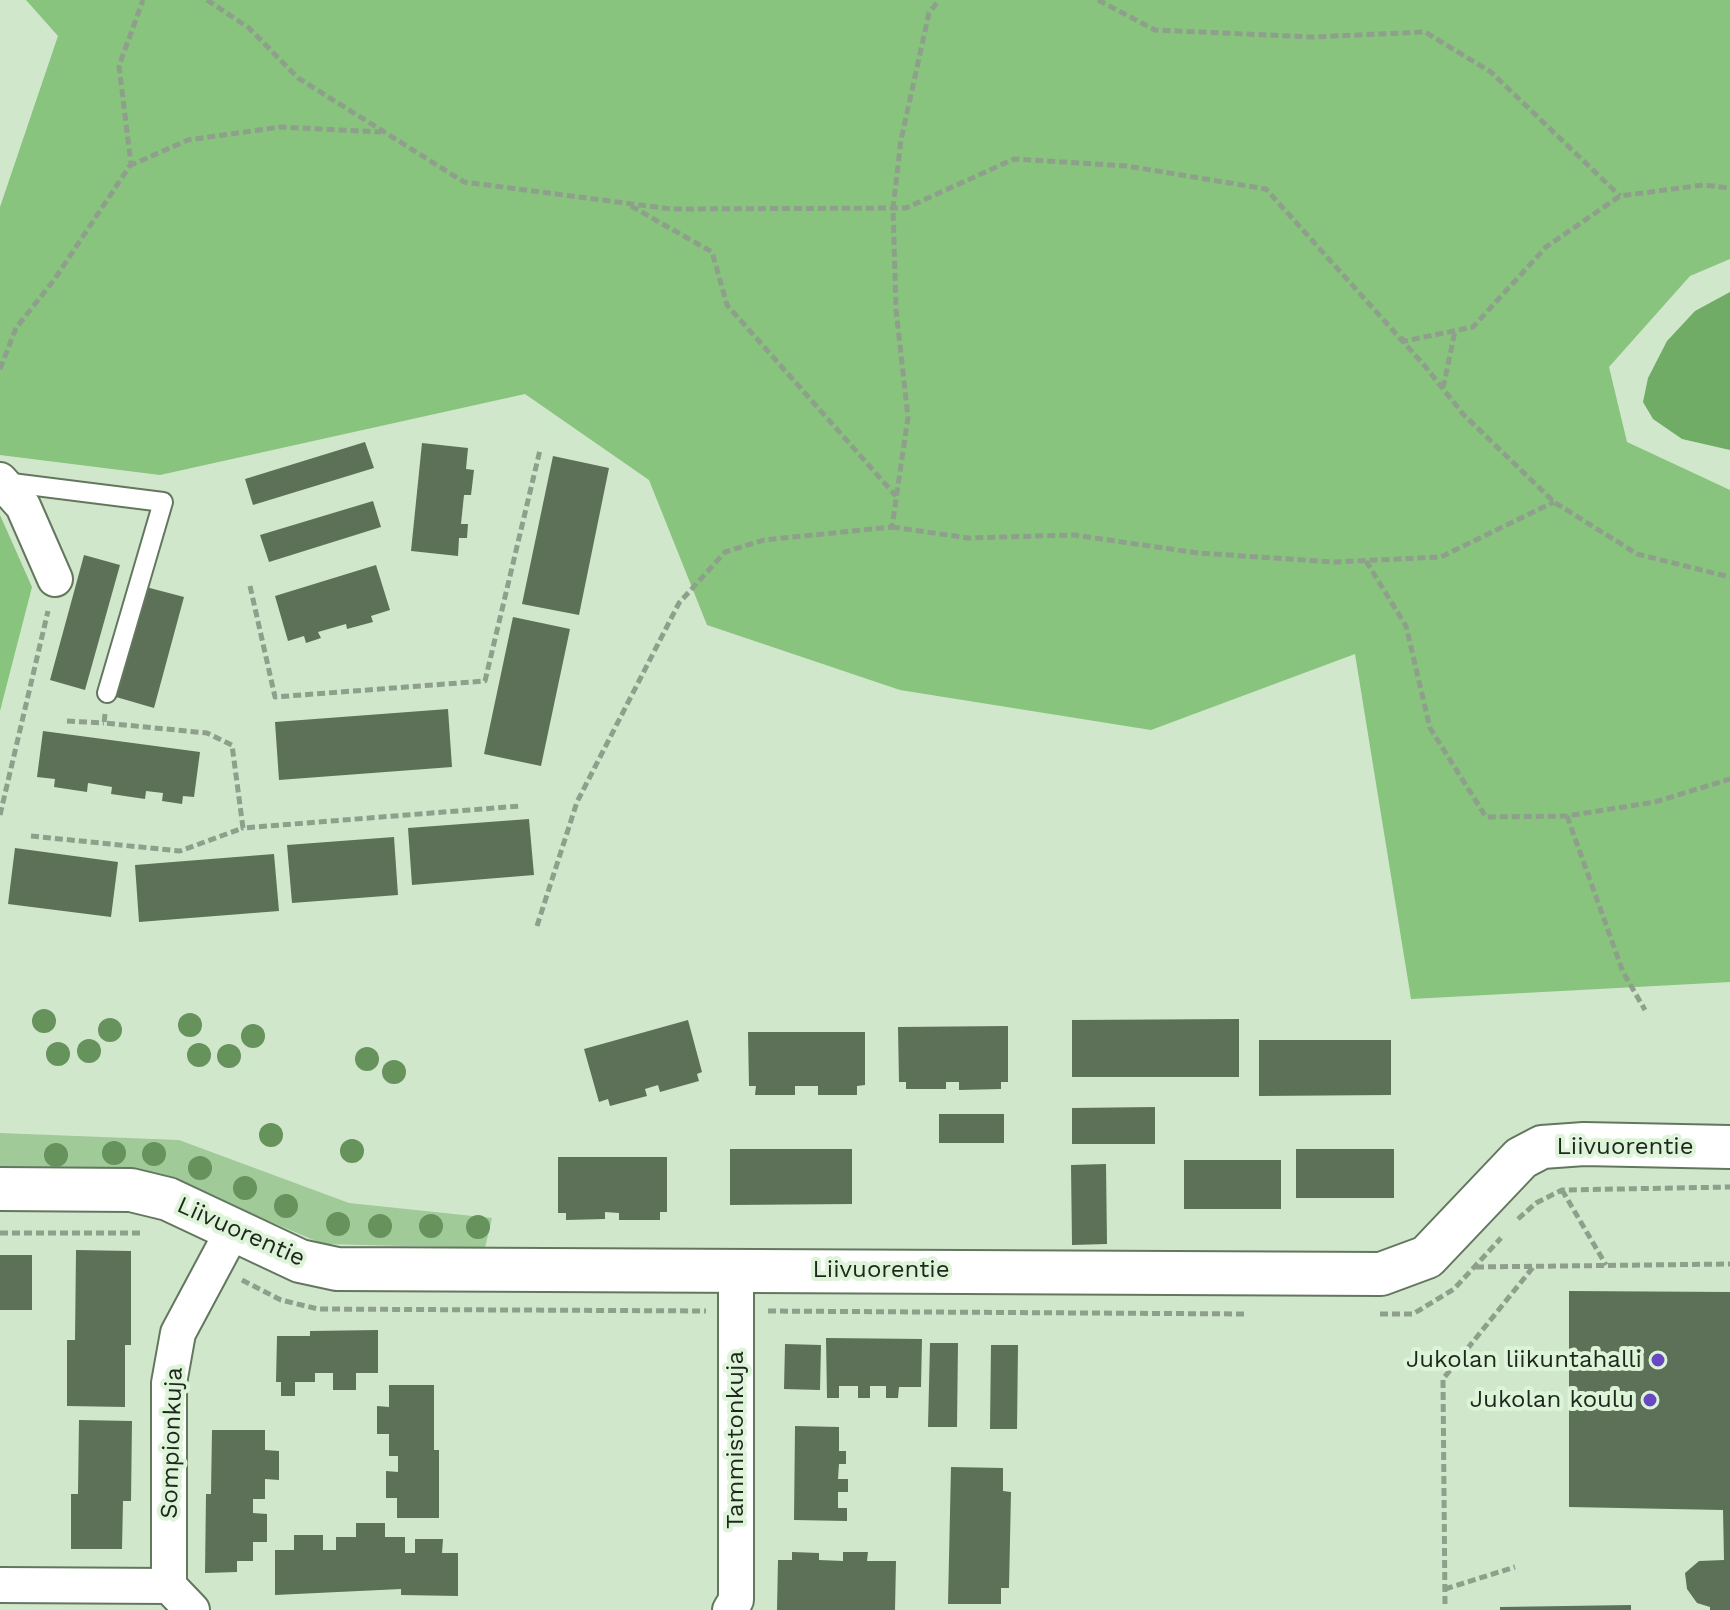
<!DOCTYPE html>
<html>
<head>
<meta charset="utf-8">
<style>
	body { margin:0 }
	canvas { display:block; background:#d0e7cc }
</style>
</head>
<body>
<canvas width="1730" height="1610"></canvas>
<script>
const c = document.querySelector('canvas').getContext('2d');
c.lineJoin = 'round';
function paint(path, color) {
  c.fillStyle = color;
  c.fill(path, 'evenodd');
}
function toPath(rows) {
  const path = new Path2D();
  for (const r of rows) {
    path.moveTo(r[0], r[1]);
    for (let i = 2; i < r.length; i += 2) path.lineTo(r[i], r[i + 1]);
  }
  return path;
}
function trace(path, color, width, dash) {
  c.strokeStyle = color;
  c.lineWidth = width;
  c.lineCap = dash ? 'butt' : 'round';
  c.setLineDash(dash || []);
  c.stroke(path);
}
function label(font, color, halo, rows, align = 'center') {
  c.font = font + ' "Work Sans",sans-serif';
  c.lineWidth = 8;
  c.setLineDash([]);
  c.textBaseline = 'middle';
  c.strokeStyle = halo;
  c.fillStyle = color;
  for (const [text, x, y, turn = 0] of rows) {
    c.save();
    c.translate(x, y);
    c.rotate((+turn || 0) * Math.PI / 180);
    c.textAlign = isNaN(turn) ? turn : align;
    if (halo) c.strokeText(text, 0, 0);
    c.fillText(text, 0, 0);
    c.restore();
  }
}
const green = toPath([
	[0,1133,179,1140,349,1203,492,1218,485,1248,323,1244,167,1178,0,1173]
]);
const forest = toPath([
	[26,0,1730,0,1730,259,1690,276,1609,367,1627,442,1730,490,1730,982,1411,999,1355,654,1151,730,900,690,707,625,649,480,525,394,160,475,0,455,0,207,58,36],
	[0,515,32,587,0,711]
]);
const water = toPath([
	[1730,292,1730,450,1682,439,1653,419,1643,402,1648,378,1667,341,1695,311]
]);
const building = toPath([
	[365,442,374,468,253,505,245,479],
	[422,443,468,448,466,469,474,470,471,495,464,495,461,524,468,524,467,538,459,538,458,556,411,551],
	[553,456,609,468,579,615,522,604],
	[373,501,381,527,269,562,260,535],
	[84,555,120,565,85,690,50,680],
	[376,565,390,610,371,616,373,622,347,629,346,624,318,632,321,638,306,643,304,636,288,641,275,596],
	[146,587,184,597,154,708,116,697],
	[513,617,570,629,541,766,484,754],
	[448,709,452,767,279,780,275,722],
	[43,731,200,752,194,797,183,796,182,804,162,801,163,793,146,791,145,799,111,794,112,787,88,783,87,792,54,787,55,779,37,777],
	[529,819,534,875,412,885,408,828],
	[394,837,398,895,292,903,287,845],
	[15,848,118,862,111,917,8,904],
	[274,854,279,911,139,922,135,865],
	[1239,1019,1239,1077,1072,1077,1072,1020],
	[688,1020,702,1072,697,1074,699,1081,660,1092,658,1085,645,1089,647,1096,610,1106,608,1099,599,1102,584,1049],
	[1008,1026,1008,1082,1001,1082,1001,1089,959,1090,959,1082,946,1082,946,1089,906,1089,906,1082,899,1082,898,1027],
	[748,1032,865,1032,865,1085,857,1086,857,1095,818,1095,818,1086,795,1086,795,1095,755,1095,756,1086,749,1086],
	[1259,1040,1391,1040,1391,1095,1259,1096],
	[1155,1107,1155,1144,1072,1144,1072,1108],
	[939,1114,1004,1114,1004,1143,939,1143],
	[730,1149,852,1149,852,1204,730,1205],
	[1296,1149,1394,1149,1394,1198,1296,1198],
	[558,1157,667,1157,667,1212,660,1212,660,1220,619,1220,619,1213,605,1212,605,1219,566,1220,566,1213,558,1213],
	[1184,1160,1281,1160,1281,1209,1184,1209],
	[1106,1164,1107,1244,1072,1245,1071,1165],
	[76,1250,131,1251,131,1345,125,1345,125,1407,67,1406,67,1340,75,1340],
	[0,1255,32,1255,32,1310,0,1310],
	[1569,1291,1730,1292,1730,1610,1710,1610,1710,1607,1697,1603,1687,1589,1685,1573,1699,1561,1724,1560,1723,1510,1569,1507],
	[378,1330,378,1373,356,1373,356,1390,333,1390,333,1373,315,1373,315,1382,295,1382,295,1396,281,1396,281,1382,276,1382,277,1336,310,1336,310,1331],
	[826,1338,922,1339,921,1387,899,1387,898,1398,886,1398,886,1386,870,1386,870,1398,858,1398,858,1386,839,1386,839,1398,827,1398],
	[930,1343,958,1343,957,1427,928,1427],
	[785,1344,821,1345,820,1390,784,1389],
	[991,1345,1018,1345,1017,1429,990,1429],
	[389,1385,434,1385,434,1450,439,1450,439,1518,397,1518,397,1498,386,1498,386,1471,398,1472,398,1456,389,1456,389,1434,377,1434,377,1406,389,1407],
	[79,1420,132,1421,131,1501,123,1501,122,1549,71,1549,71,1494,78,1494],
	[795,1426,839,1427,839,1451,846,1451,846,1464,839,1464,838,1479,848,1479,848,1492,838,1492,838,1508,847,1508,847,1521,794,1520],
	[212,1430,265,1430,265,1450,279,1451,279,1480,265,1479,265,1499,253,1499,253,1513,267,1514,267,1542,253,1542,253,1561,237,1561,237,1572,205,1573,206,1494,211,1494],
	[951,1467,1003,1468,1003,1491,1011,1492,1009,1588,1001,1588,1001,1604,948,1604],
	[356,1523,385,1523,385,1537,405,1537,405,1553,415,1553,415,1539,443,1539,442,1553,458,1553,458,1596,401,1595,401,1589,275,1595,275,1550,294,1550,294,1535,323,1535,323,1550,336,1550,336,1537,356,1537],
	[792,1552,819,1553,819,1560,843,1561,843,1552,868,1552,867,1561,896,1561,895,1610,777,1610,778,1560,792,1560],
	[1631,1605,1631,1610,1500,1610,1500,1607]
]);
const path = toPath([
	[207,0,249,28,298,78,464,182,671,209,906,208,1014,159,1127,166,1266,189,1424,365,1463,414,1554,502,1637,554,1730,577],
	[1098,0,1155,30,1313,37,1425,32,1491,72,1620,196],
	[129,166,188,140,280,127,381,132],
	[631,206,712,252,727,305,896,496],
	[1401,338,1405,341,1473,327,1546,247,1620,196,1703,185,1730,188],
	[0,369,16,328,54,280,131,164,119,66,143,0],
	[1443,388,1455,331],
	[892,527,968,538,1074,535,1198,553,1334,562,1441,557,1554,502],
	[1366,561,1406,626,1430,728,1486,817,1567,816,1655,802,1730,779],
	[250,586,275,697,485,681,540,450],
	[105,714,104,723,207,733,232,745,243,828,520,806],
	[67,721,104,723],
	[0,815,48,611],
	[1567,816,1623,972,1645,1010],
	[31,836,180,851,243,828],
	[537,926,577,802,679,603,725,552,764,540,892,527,908,417,896,310,893,208,901,140,929,13,939,0],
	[1562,1190,1606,1265],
	[1518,1219,1536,1203,1562,1190,1730,1187],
	[0,1233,143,1233],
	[1476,1267,1730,1264],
	[242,1280,281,1300,318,1309,706,1311],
	[768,1311,1246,1314],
	[1380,1314,1413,1314,1454,1289,1501,1238],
	[1445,1589,1515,1567],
	[1445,1604,1443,1379,1534,1266]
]);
const service = toPath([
	[4,482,163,502,107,693]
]);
const minor = toPath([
	[0,480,23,506,55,579],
	[0,1585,169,1586],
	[192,1610,169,1586,169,1383,178,1333,232,1232],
	[730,1610,736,1600,736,1269]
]);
const tertiary = toPath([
	[0,1189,131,1190,168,1199,300,1261,337,1269,1381,1274,1427,1257,1521,1158,1542,1147,1584,1144,1730,1147]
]);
const trees = [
	[44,1021],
	[190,1025],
	[110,1030],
	[253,1036],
	[89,1051],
	[58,1054],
	[199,1055],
	[229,1056],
	[367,1059],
	[394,1072],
	[271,1135],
	[352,1151],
	[114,1153],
	[154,1154],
	[56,1155],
	[200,1168],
	[245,1188],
	[286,1206],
	[338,1224],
	[380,1226],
	[431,1226],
	[478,1227]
];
const markers = [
	[1658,1360,8,"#6849c2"],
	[1650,1400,8,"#6849c2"]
];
const streetNames = [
	["Liivuorentie",1625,1147],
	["Liivuorentie",241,1232,24],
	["Liivuorentie",881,1270],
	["Tammistonkuja",736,1440,-90],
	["Sompionkuja",172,1443,-88]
];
const poiNames = [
	["Jukolan liikuntahalli",1642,1360],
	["Jukolan koulu",1634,1400]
];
paint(green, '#a0ca98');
paint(forest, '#88c47d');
paint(water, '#71ac66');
paint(building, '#5d7159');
trace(service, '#63775f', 22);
trace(minor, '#63775f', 38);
trace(tertiary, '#63775f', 46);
trace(path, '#8ea08b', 5, [8, 4]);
trace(service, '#fff', 18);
trace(minor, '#fff', 34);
trace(tertiary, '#fff', 42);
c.fillStyle = '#66925c';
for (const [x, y] of trees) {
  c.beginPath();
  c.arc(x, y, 12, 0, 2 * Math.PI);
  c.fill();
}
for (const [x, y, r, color] of markers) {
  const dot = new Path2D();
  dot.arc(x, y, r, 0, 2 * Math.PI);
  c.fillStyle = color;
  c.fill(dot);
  trace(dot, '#ddf4d9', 3);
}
label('24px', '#1e271d', '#ddf4d9', streetNames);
label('24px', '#1e271d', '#ddf4d9', poiNames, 'right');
</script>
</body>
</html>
